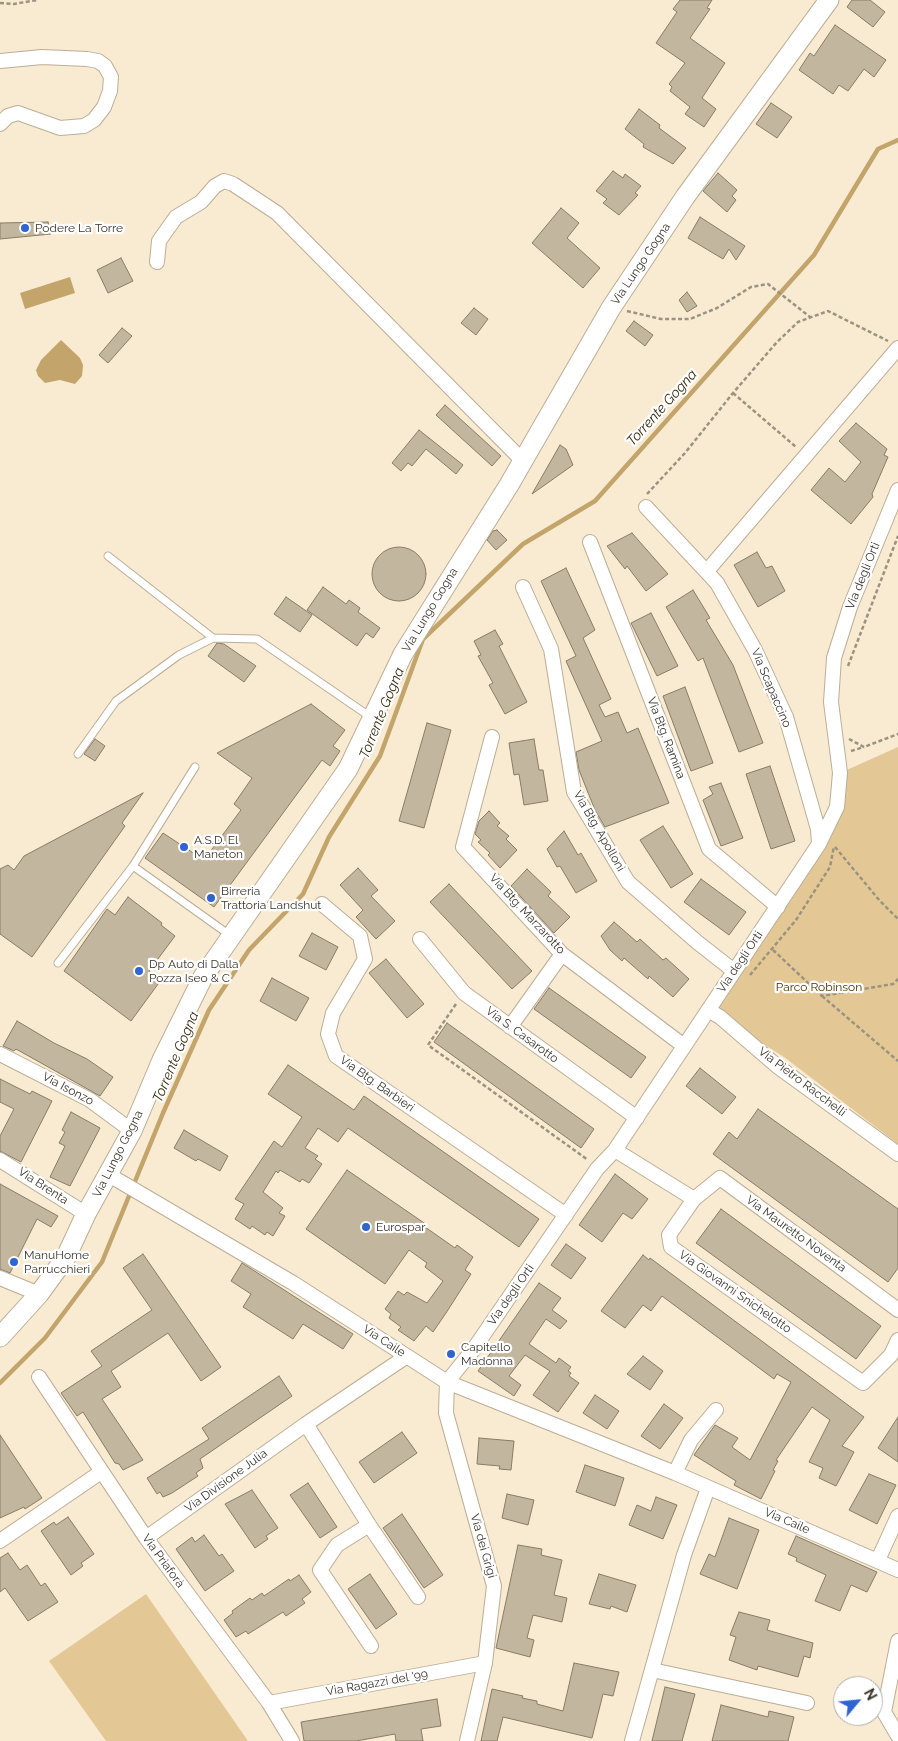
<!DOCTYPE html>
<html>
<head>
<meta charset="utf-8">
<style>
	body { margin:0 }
	#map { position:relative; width:898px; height:1741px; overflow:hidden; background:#f9ebd2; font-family:Raleway,sans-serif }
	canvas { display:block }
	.north { position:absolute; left:833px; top:1676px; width:50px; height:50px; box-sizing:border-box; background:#fff; border:1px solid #b0aeaa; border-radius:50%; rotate:62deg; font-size:14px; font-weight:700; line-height:20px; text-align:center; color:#3a352b }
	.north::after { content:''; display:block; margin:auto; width:18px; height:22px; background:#2f64d2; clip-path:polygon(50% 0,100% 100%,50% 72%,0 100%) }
</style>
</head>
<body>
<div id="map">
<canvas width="898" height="1741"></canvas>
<div class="north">N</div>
</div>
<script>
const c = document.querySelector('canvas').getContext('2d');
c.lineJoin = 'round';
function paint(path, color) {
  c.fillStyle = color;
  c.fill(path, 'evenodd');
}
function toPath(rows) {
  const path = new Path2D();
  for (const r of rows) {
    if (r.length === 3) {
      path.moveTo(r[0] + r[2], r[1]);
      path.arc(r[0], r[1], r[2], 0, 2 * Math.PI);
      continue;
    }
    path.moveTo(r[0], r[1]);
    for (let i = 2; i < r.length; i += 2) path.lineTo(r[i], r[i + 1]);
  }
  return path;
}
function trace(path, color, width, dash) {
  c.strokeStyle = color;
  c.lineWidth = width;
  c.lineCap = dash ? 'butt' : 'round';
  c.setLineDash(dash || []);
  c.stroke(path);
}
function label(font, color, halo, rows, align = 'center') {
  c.font = font + ' Raleway,sans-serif';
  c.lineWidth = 4.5;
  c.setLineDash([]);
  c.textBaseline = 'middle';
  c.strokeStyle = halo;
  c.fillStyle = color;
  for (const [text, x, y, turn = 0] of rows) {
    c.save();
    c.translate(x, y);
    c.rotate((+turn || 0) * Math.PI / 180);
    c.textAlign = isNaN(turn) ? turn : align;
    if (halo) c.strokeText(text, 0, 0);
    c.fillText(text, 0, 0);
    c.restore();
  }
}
const green = toPath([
	[898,747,898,1144,784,1057,708,1010,819,844,840,773],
	[146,1594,248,1741,106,1741,49,1661]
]);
const water = toPath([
	[70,277,75,293,25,309,20,293],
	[61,340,80,358,83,365,82,376,75,384,60,380,45,383,38,376,36,370,41,360]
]);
const stream = toPath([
	[0,1383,45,1338,102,1262,163,1113,209,1010,249,950,303,894,329,837,380,756,423,639,523,544,595,501,814,255,878,149,898,140]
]);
const building = toPath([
	[680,0,712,0,707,8,710,9,690,38,725,63,702,98,716,109,704,127,685,114,690,107,670,91,672,87,669,84,685,63,656,43,677,12,673,9,680,0],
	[852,0,870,0,885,12,873,27,847,7,852,0],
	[835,25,886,60,874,77,864,69,848,91,839,85,833,94,799,70,810,53,814,56,835,25],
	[771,103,792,117,777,138,756,124,771,103],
	[639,109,660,125,659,128,686,148,673,164,643,147,644,144,625,129,639,109],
	[613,171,623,178,625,174,641,186,635,193,638,195,619,215,603,203,607,199,596,191,613,171],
	[718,173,737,190,732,196,736,200,727,212,703,191,718,173],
	[561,208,579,223,567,238,600,268,583,288,532,243,561,208],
	[700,217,745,246,736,260,729,249,723,259,688,238,700,217],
	[48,222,51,234,0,239,0,223,48,222],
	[121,258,133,281,108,293,97,270,121,258],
	[687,292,697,306,687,312,679,300,687,292],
	[474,308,488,319,476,335,461,323,474,308],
	[634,321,653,335,645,346,626,331,634,321],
	[122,328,132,336,108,363,99,355,122,328],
	[445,405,501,456,492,466,436,415,445,405],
	[856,423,887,449,884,455,888,457,872,494,873,497,851,524,811,490,829,468,845,482,861,462,839,441,856,423],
	[419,430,463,465,456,474,426,449,412,466,408,463,401,471,392,463,419,430],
	[560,445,566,449,573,465,532,494,560,445],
	[497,530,507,540,496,550,487,540,493,531,497,530],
	[632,533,668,574,646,591,627,566,625,569,607,546,632,533],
	[399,574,27],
	[757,552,766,568,772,566,785,591,758,607,734,565,757,552],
	[566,568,595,630,583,638,611,699,599,705,605,717,618,712,627,733,638,728,669,803,605,827,595,810,579,770,576,752,602,741,566,661,576,656,541,581,566,568],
	[323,587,346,604,349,600,360,608,358,612,380,628,373,638,366,633,357,646,307,610,323,587],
	[693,590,710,618,706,620,733,665,763,743,739,752,703,658,698,661,666,607,693,590],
	[286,597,312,615,300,632,274,614,286,597],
	[651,613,678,666,657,676,631,623,651,613],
	[495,630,503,644,499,646,527,702,505,714,489,685,493,683,478,656,481,655,474,641,495,630],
	[217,643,224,644,256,666,244,682,208,656,217,643],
	[685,687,713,763,691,771,663,696,685,687],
	[311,704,345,730,333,746,340,751,330,766,322,760,214,907,145,858,163,833,204,860,241,810,234,804,252,778,217,753,311,704],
	[427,723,451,730,424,828,399,821,427,723],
	[95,739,105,746,95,761,84,754,95,739],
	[534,739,539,770,543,770,548,801,524,805,519,774,514,775,509,743,534,739],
	[770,766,795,841,771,849,746,774,770,766],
	[721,783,743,838,721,846,703,800,713,794,709,787,721,783],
	[143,793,122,823,125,826,32,957,0,934,0,869,8,865,14,870,24,856,143,793],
	[489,811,500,823,497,826,509,836,506,839,517,850,500,868,488,855,490,853,478,842,481,840,475,834,479,821,489,811],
	[663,826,693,874,671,888,640,840,663,826],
	[564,831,578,855,581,853,597,881,576,893,560,866,557,867,547,849,564,831],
	[358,868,378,890,371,896,395,921,376,939,356,917,363,910,340,885,358,868],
	[527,869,551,892,548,896,570,917,554,933,511,886,527,869],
	[701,879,746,912,729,935,684,902,701,879],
	[449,884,532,971,512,989,430,902,449,884],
	[128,897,162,923,161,925,175,936,149,971,161,980,131,1021,64,971,107,909,115,915,128,897],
	[614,922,637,942,640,939,663,960,666,958,689,979,673,997,649,976,648,979,624,958,622,961,610,950,601,936,614,922],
	[312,933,338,947,326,970,299,956,312,933],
	[386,959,424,1004,407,1018,369,973,386,959],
	[272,978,309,998,296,1021,260,1001,272,978],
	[549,988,646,1057,631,1078,534,1009,549,988],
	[17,1021,54,1043,87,1059,113,1077,100,1096,16,1049,14,1051,3,1046,17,1021],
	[447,1023,594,1129,581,1148,434,1042,447,1023],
	[288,1065,354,1110,364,1096,539,1219,519,1247,348,1128,338,1142,318,1128,305,1148,318,1156,315,1159,322,1164,309,1183,302,1179,300,1182,280,1170,278,1173,276,1171,263,1192,283,1208,279,1213,285,1216,273,1236,267,1232,265,1235,252,1226,250,1229,235,1219,244,1204,235,1199,274,1141,282,1147,302,1117,268,1094,288,1065],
	[700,1068,736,1097,722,1114,686,1086,700,1068],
	[0,1079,30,1094,32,1091,52,1101,21,1162,0,1151,0,1136,14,1109,0,1102,0,1079],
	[758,1109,898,1209,898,1268,888,1282,713,1154,729,1132,737,1139,758,1109],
	[71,1112,100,1128,70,1186,50,1177,65,1146,59,1143,65,1132,62,1130,71,1112],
	[184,1130,228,1156,220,1171,198,1159,196,1161,174,1148,184,1130],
	[347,1170,427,1225,425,1227,455,1248,457,1245,473,1257,465,1270,471,1274,446,1313,433,1332,426,1326,414,1341,398,1330,401,1327,389,1318,391,1314,385,1309,398,1291,404,1295,407,1292,427,1303,443,1281,425,1267,427,1263,409,1250,385,1284,306,1229,347,1170],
	[615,1174,648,1199,632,1219,623,1213,602,1242,579,1225,615,1174],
	[0,1184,58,1216,51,1227,37,1219,10,1273,0,1269,0,1184],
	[721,1209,881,1326,856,1359,696,1243,721,1209],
	[566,1244,586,1258,571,1279,551,1265,566,1244],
	[143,1254,221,1367,201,1381,168,1333,111,1371,121,1387,102,1399,143,1460,123,1470,119,1464,115,1463,83,1412,77,1416,61,1393,102,1366,91,1351,152,1310,123,1268,143,1254],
	[643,1255,649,1260,650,1258,864,1417,842,1446,854,1452,836,1486,819,1478,823,1468,809,1462,830,1420,812,1407,776,1460,778,1461,773,1470,775,1471,761,1499,734,1485,736,1481,694,1455,715,1425,738,1438,732,1447,750,1460,791,1382,777,1374,774,1379,662,1296,651,1311,643,1305,625,1328,601,1311,643,1255],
	[242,1263,353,1334,343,1349,303,1324,293,1339,243,1307,251,1294,231,1281,242,1263],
	[539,1283,561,1298,552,1310,567,1321,560,1329,546,1319,529,1344,556,1363,559,1358,571,1367,568,1371,571,1373,569,1376,579,1383,558,1412,533,1395,550,1371,525,1355,509,1376,521,1385,514,1396,478,1371,539,1283],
	[643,1356,663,1371,650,1390,627,1374,643,1356],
	[279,1376,292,1396,200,1459,203,1468,196,1473,198,1476,172,1493,163,1497,160,1492,157,1494,147,1478,209,1439,202,1428,279,1376],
	[595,1395,619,1411,607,1429,583,1413,595,1395],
	[664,1404,683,1418,660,1449,641,1436,664,1404],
	[898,1417,898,1462,878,1448,898,1417],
	[402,1432,417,1453,374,1483,359,1462,402,1432],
	[0,1435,42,1498,25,1509,24,1507,0,1518,0,1435],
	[479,1438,514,1441,511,1470,499,1469,500,1466,477,1464,479,1438],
	[585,1465,624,1478,615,1506,576,1492,585,1465],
	[869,1474,896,1485,877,1524,849,1510,869,1474],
	[308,1483,337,1527,320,1538,290,1495,308,1483],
	[252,1490,278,1528,266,1536,268,1539,255,1548,225,1504,252,1490],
	[507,1494,534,1500,528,1525,502,1518,507,1494],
	[656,1497,677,1505,663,1539,629,1525,637,1505,651,1511,656,1497],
	[402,1514,443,1575,424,1588,383,1528,402,1514],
	[68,1517,94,1554,81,1563,83,1566,71,1575,41,1531,54,1522,56,1525,68,1517],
	[729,1518,759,1530,737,1589,700,1574,709,1554,715,1557,729,1518],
	[204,1535,219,1556,222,1554,234,1571,205,1591,176,1549,192,1537,195,1542,204,1535],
	[796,1536,877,1572,867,1592,851,1585,840,1611,815,1601,826,1575,796,1561,797,1558,788,1554,796,1536],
	[518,1545,542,1549,541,1555,562,1560,554,1595,567,1598,562,1622,533,1615,527,1638,534,1640,530,1657,496,1648,518,1545],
	[8,1553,20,1570,27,1565,41,1586,45,1583,58,1602,28,1621,5,1588,0,1592,0,1558,8,1553],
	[370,1574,397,1614,376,1629,348,1589,370,1574],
	[599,1574,636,1585,627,1612,611,1606,610,1609,589,1604,599,1574],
	[299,1575,311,1592,302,1599,305,1603,286,1616,283,1612,248,1634,246,1631,236,1637,224,1620,233,1613,232,1611,250,1598,252,1600,262,1593,264,1596,289,1579,290,1581,299,1575],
	[739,1612,770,1620,767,1630,813,1643,810,1658,804,1656,798,1677,758,1666,757,1670,729,1660,736,1637,730,1635,739,1612],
	[574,1663,619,1672,613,1696,603,1694,592,1738,503,1717,497,1741,481,1741,492,1689,523,1696,522,1698,537,1701,537,1704,563,1711,574,1663],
	[665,1687,695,1694,682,1741,652,1741,665,1687],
	[437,1699,441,1726,421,1729,423,1741,396,1741,395,1734,356,1741,304,1741,301,1722,437,1699],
	[721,1705,768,1717,769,1711,794,1717,788,1741,712,1741,721,1705]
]);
const path = toPath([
	[0,3,14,4,37,0],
	[627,311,661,319,690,319,717,308,751,287,768,284,810,317],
	[733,393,796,447],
	[647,494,685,453,733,393,777,342,798,322,828,311,888,341],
	[848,666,898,536],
	[849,739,864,747,898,734],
	[851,751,864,747],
	[835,847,880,901,898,919],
	[773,950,822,996,893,984,898,979],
	[750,975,796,920,830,867,834,846],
	[822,996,898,1061],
	[456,1004,428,1045,588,1160]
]);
const lane = toPath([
	[108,556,213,638],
	[78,754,116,701,179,655,213,638,257,639,372,718],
	[195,767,133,866,231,936],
	[58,963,133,866]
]);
const street = toPath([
	[0,61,42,57,87,59,98,61,105,66,111,77,110,91,104,107,94,120,84,126,60,128,18,113,8,116,0,124],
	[157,262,159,241,176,217,201,202,215,186,224,181,233,184,277,213,523,461],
	[646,507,717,583,755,650,786,717,818,829,819,844],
	[590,542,709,849,778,907],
	[707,571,898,348],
	[523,587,551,649,574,792,628,882,697,942,734,971],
	[492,737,463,847,562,954,684,1046],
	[322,904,360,936,365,959,333,1013,328,1034,336,1056,566,1215],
	[420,939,464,993,637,1118],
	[708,1010,720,1017,777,1066,898,1154],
	[510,1027,562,954],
	[0,1054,90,1100,132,1131],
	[615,1150,694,1199,669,1235,671,1247,863,1383,891,1355,898,1340],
	[0,1160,86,1214],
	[109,1175,293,1283,447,1382,675,1473,898,1570],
	[694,1199,720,1178,898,1310],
	[0,1278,39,1294],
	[39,1377,146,1538,269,1703,292,1741],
	[306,1424,369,1525,418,1597],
	[675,1473,691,1440,716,1410],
	[369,1525,337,1545,320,1570,371,1646],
	[146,1538,306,1424,407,1356],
	[0,1541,101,1472],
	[878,1560,898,1516],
	[898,1641,884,1712,898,1736],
	[652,1670,807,1703],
	[269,1703,485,1663],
	[467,1741,485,1663,494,1586,446,1413,447,1382,473,1350,597,1169,615,1150,819,844,837,807,840,773,831,702,834,658,850,607,898,490],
	[632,1741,684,1555,708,1488]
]);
const secondary = toPath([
	[0,1337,39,1294,66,1257,86,1214,132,1131,162,1060,203,977,348,769,403,654,509,485,611,308,685,197,829,0]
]);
const markers = [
	[25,228,5,"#2f64d2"],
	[184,847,5,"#2f64d2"],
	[211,898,5,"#2f64d2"],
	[139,971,5,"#2f64d2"],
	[366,1227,5,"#2f64d2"],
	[14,1262,5,"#2f64d2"],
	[451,1354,5,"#2f64d2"]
];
const poiNames = [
	["Podere La Torre",35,228],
	["A.S.D. El",194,840],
	["Maneton",194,854],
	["Birreria",221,891],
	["Trattoria Landshut",221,905],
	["Dp Auto di Dalla",149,964],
	["Pozza Iseo & C",149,978],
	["Eurospar",376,1227],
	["ManuHome",24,1255],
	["Parrucchieri",24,1269],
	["Capitello",461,1347],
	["Madonna",461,1361]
];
const streetNames = [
	["Via Lungo Gogna",641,264,-56],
	["Via degli Orti",863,576,-68],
	["Via Lungo Gogna",430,610,-59],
	["Via Scapaccino",771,688,67],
	["Via Btg. Ramina",666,738,69],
	["Via Btg. Apolloni",599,831,60],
	["Via Btg. Marzarotto",527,914,47],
	["Via degli Orti",740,962,-56],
	["Via S. Casarotto",522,1035,36],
	["Via Pietro Racchelli",802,1082,37],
	["Via Btg. Barbieri",377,1084,35],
	["Via Isonzo",68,1089,28],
	["Via Lungo Gogna",118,1154,-63],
	["Via Brenta",43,1186,33],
	["Via Mauretto Noventa",796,1234,36],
	["Via Giovanni Snichelotto",735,1292,35],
	["Via degli Orti",511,1295,-55],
	["Via Caile",384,1341,33],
	["Via Divisione Julia",226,1481,-36],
	["Via Caile",787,1521,23],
	["Via dei Grigi",483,1546,74],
	["Via Priaforà",163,1561,54],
	["Via Ragazzi del '99",377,1683,-10]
];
const parkNames = [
	["Parco Robinson",819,987]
];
const waterNames = [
	["Torrente Gogna",662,408,-48],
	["Torrente Gogna",382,713,-68],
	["Torrente Gogna",176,1057,-67]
];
paint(green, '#e3c895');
paint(water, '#c3a56b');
trace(stream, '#c3a56b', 4.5);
paint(building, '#c3b69e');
trace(building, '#887c65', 1);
trace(lane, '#bbae96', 9);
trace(street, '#bbae96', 16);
trace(secondary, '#bbae96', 21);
trace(path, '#9b9280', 2.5, [4, 2.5]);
trace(lane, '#fff', 7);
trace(street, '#fff', 14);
trace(secondary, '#fff', 19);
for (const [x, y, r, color] of markers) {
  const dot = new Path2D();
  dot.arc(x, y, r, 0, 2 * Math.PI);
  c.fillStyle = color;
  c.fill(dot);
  trace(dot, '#fff', 2);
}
label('12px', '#3a352b', '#fff', poiNames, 'left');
label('12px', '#3a352b', '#fff', streetNames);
label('12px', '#483301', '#fff', parkNames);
label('italic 14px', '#36290e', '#fff', waterNames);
</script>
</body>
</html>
